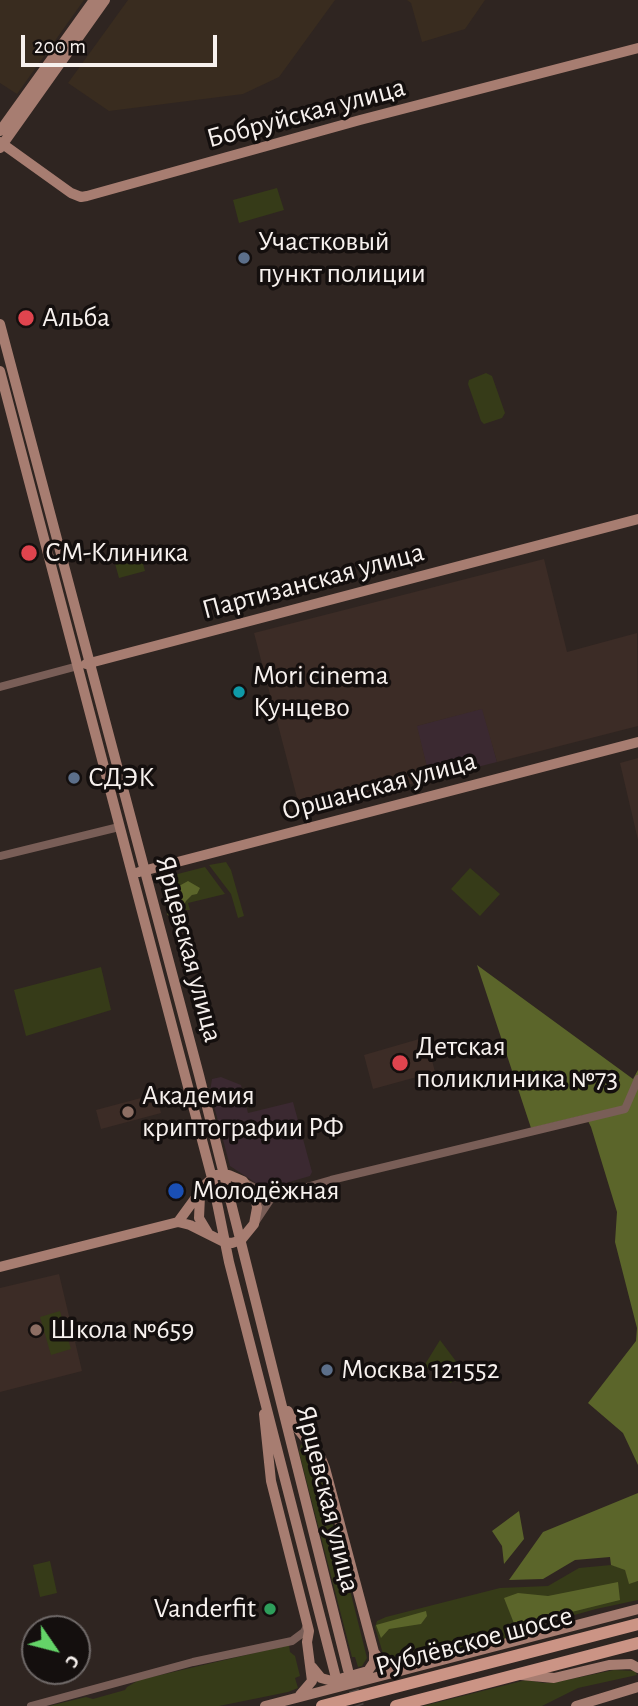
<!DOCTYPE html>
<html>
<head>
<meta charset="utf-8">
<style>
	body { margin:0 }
	#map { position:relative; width:638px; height:1706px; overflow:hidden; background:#2f2521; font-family:"Alegreya Sans",sans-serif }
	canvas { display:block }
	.north { position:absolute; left:21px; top:1615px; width:70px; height:70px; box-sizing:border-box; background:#140f0e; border:2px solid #6f6968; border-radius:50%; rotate:125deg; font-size:19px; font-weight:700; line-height:28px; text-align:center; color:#f7f1ee }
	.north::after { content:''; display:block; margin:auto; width:24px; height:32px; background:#64d468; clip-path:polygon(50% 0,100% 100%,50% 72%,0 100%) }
	.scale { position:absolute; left:21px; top:35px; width:196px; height:32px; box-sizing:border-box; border:4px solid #f7f1ee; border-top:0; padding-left:9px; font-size:21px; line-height:24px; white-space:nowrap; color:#f7f1ee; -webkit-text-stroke:5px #140f0e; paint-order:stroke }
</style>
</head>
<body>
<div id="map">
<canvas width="638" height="1706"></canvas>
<div class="north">С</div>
<div class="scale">200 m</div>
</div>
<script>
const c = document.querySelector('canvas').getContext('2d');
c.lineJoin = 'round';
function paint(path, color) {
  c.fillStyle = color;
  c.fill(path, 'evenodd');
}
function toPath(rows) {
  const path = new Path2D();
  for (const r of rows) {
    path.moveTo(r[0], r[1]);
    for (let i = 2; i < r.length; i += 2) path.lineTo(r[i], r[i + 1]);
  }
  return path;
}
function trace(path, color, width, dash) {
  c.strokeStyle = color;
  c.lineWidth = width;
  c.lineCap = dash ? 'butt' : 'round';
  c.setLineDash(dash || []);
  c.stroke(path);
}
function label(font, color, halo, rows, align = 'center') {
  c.font = font + ' "Alegreya Sans",sans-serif';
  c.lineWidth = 7;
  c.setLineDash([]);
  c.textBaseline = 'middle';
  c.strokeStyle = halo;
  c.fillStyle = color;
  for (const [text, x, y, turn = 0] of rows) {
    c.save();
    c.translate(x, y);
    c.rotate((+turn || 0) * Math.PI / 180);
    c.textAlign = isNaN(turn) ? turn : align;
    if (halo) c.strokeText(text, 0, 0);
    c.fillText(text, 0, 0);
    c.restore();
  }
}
const commercial = toPath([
	[483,708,497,762,430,779,416,726],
	[221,1077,241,1085,248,1113,293,1102,312,1172,310,1176,265,1189,230,1166,210,1091,212,1079]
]);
const industrial = toPath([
	[0,0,84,0,17,94,0,83],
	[128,0,335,0,279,77,243,94,109,111,68,83],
	[407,0,485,0,465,29,422,42,411,3]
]);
const built = toPath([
	[544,559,567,652,637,633,638,726,497,762,482,709,417,726,430,779,301,813,254,633],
	[638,758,638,840,620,763],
	[426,1037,435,1072,373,1089,364,1055],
	[156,1094,161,1113,101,1129,96,1110],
	[59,1274,82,1371,0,1392,0,1288]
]);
const green = toPath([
	[277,188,284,210,239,223,233,200],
	[486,373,492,376,505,413,502,418,484,424,481,421,468,384,469,380],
	[140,553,145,571,119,578,114,560],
	[226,862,231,870,244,916,238,918,231,894,209,865],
	[205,867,225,894,188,903,190,910,183,910,186,901,192,895,179,886,173,894,169,883,162,882,162,878],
	[470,868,500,894,480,916,451,889],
	[101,967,111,1010,26,1036,14,990],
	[60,1311,71,1349,51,1355,40,1317],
	[440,1340,461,1368,451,1383,424,1366],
	[301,1444,314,1458,323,1484,347,1581,343,1582,345,1591,350,1590,367,1658,362,1666,358,1667,355,1657,352,1657,299,1452],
	[50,1561,57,1593,40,1597,33,1565],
	[611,1565,625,1569,629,1583,638,1581,638,1600,596,1609,517,1631,518,1638,399,1665,387,1661,384,1657,375,1627,377,1621,386,1617,500,1588,548,1586,579,1568],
	[289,1645,290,1652,295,1656,300,1676,295,1678,298,1688,288,1692,219,1706,49,1706,86,1697,93,1699,125,1690,127,1687,139,1680],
	[614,1670,635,1671,637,1675,578,1688,542,1706,423,1706,526,1680,544,1683,557,1682]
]);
const forest = toPath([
	[188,881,200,888,197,894,192,895,186,901,180,914,171,918,167,914,173,894,179,886],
	[477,965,633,1079,638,1070,638,1465,623,1433,588,1403,636,1341,637,1328,615,1242,617,1212,591,1127,585,1115,531,1128],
	[638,1490,638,1581,629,1584,625,1570,611,1565,610,1557,575,1560,543,1579,509,1580,543,1532,638,1493],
	[519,1511,524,1539,504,1564,502,1546,492,1531],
	[618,1582,620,1600,515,1626,504,1598,518,1593,548,1596],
	[426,1611,427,1616,421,1624,389,1629,381,1638,376,1625]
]);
const secondaryTunnel = toPath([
	[349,1676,359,1706]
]);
const street = toPath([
	[0,687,78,666],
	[0,856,119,827],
	[244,1182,272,1197],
	[272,1197,331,1180,625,1109,638,1079],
	[254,1224,272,1197],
	[31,1706,193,1662,292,1641,304,1632,307,1626]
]);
const secondary = toPath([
	[0,131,94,0],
	[0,142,71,193,81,197,87,196,360,120,638,48],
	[0,148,105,0],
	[0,324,199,1075,348,1670],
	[0,371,212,1178,229,1262,335,1674],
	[86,664,638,519],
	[139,872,638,742],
	[200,1196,199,1218,208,1233],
	[0,1267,178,1222,190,1225,224,1242,232,1243,241,1240,254,1224,257,1208,256,1200,243,1181,229,1175,216,1175,205,1185,178,1222],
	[288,1411,297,1428,321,1458,325,1468,374,1652,384,1665,399,1669],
	[264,1414,271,1481,309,1631,307,1642,312,1681,300,1695],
	[312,1667,321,1678,332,1681,368,1671,374,1662,374,1652],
	[521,1675,554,1678,609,1665,631,1664,638,1668],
	[265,1706,638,1609],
	[576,1706,638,1687]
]);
const primary = toPath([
	[322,1706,638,1624],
	[396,1706,638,1643]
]);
const markers = [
	[244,258,7,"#5c6f8a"],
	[26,318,9,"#e0444e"],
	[29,553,9,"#e0444e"],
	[239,692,7,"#0f9aa8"],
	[74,778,7,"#5c6f8a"],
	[400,1063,9,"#e0444e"],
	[128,1112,7,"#8d6e63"],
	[176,1191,9,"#1a4fb4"],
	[36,1330,7,"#8d6e63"],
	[327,1370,7,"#5c6f8a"],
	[270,1609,7,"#2e9e5b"]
];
const streetNames = [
	["Бобруйская улица",306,113,-15],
	["Партизанская улица",313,581,-15],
	["Оршанская улица",379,786,-15],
	["Ярцевская улица",189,949,75],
	["Ярцевская улица",328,1499,76],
	["Рублёвское шоссе",474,1641,-15]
];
const poiNames = [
	["Участковый",258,242],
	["пункт полиции",258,274],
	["Альба",42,318],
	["СМ-Клиника",45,553],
	["Mori cinema",253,676],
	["Кунцево",253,708],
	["СДЭК",88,778],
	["Детская",416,1047],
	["поликлиника №73",416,1079],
	["Академия",142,1096],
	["криптографии РФ",142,1128],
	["Молодёжная",192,1191],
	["Школа №659",50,1330],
	["Москва 121552",341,1370],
	["Vanderfit",256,1609,"right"]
];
paint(commercial, '#3b2931');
paint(industrial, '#392c1f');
paint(built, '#3c2c26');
paint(green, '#363b18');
paint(forest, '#5b652a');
trace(secondaryTunnel, '#4d4440', 10, [10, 5]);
trace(street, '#795e57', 8);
trace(secondary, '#a77d71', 10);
trace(primary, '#cb9485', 12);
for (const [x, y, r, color] of markers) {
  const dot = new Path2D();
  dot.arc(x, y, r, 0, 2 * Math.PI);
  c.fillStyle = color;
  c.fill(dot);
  trace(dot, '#140f0e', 2.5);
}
label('28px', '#f7f1ee', '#140f0e', streetNames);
label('28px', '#f7f1ee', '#140f0e', poiNames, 'left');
</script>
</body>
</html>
